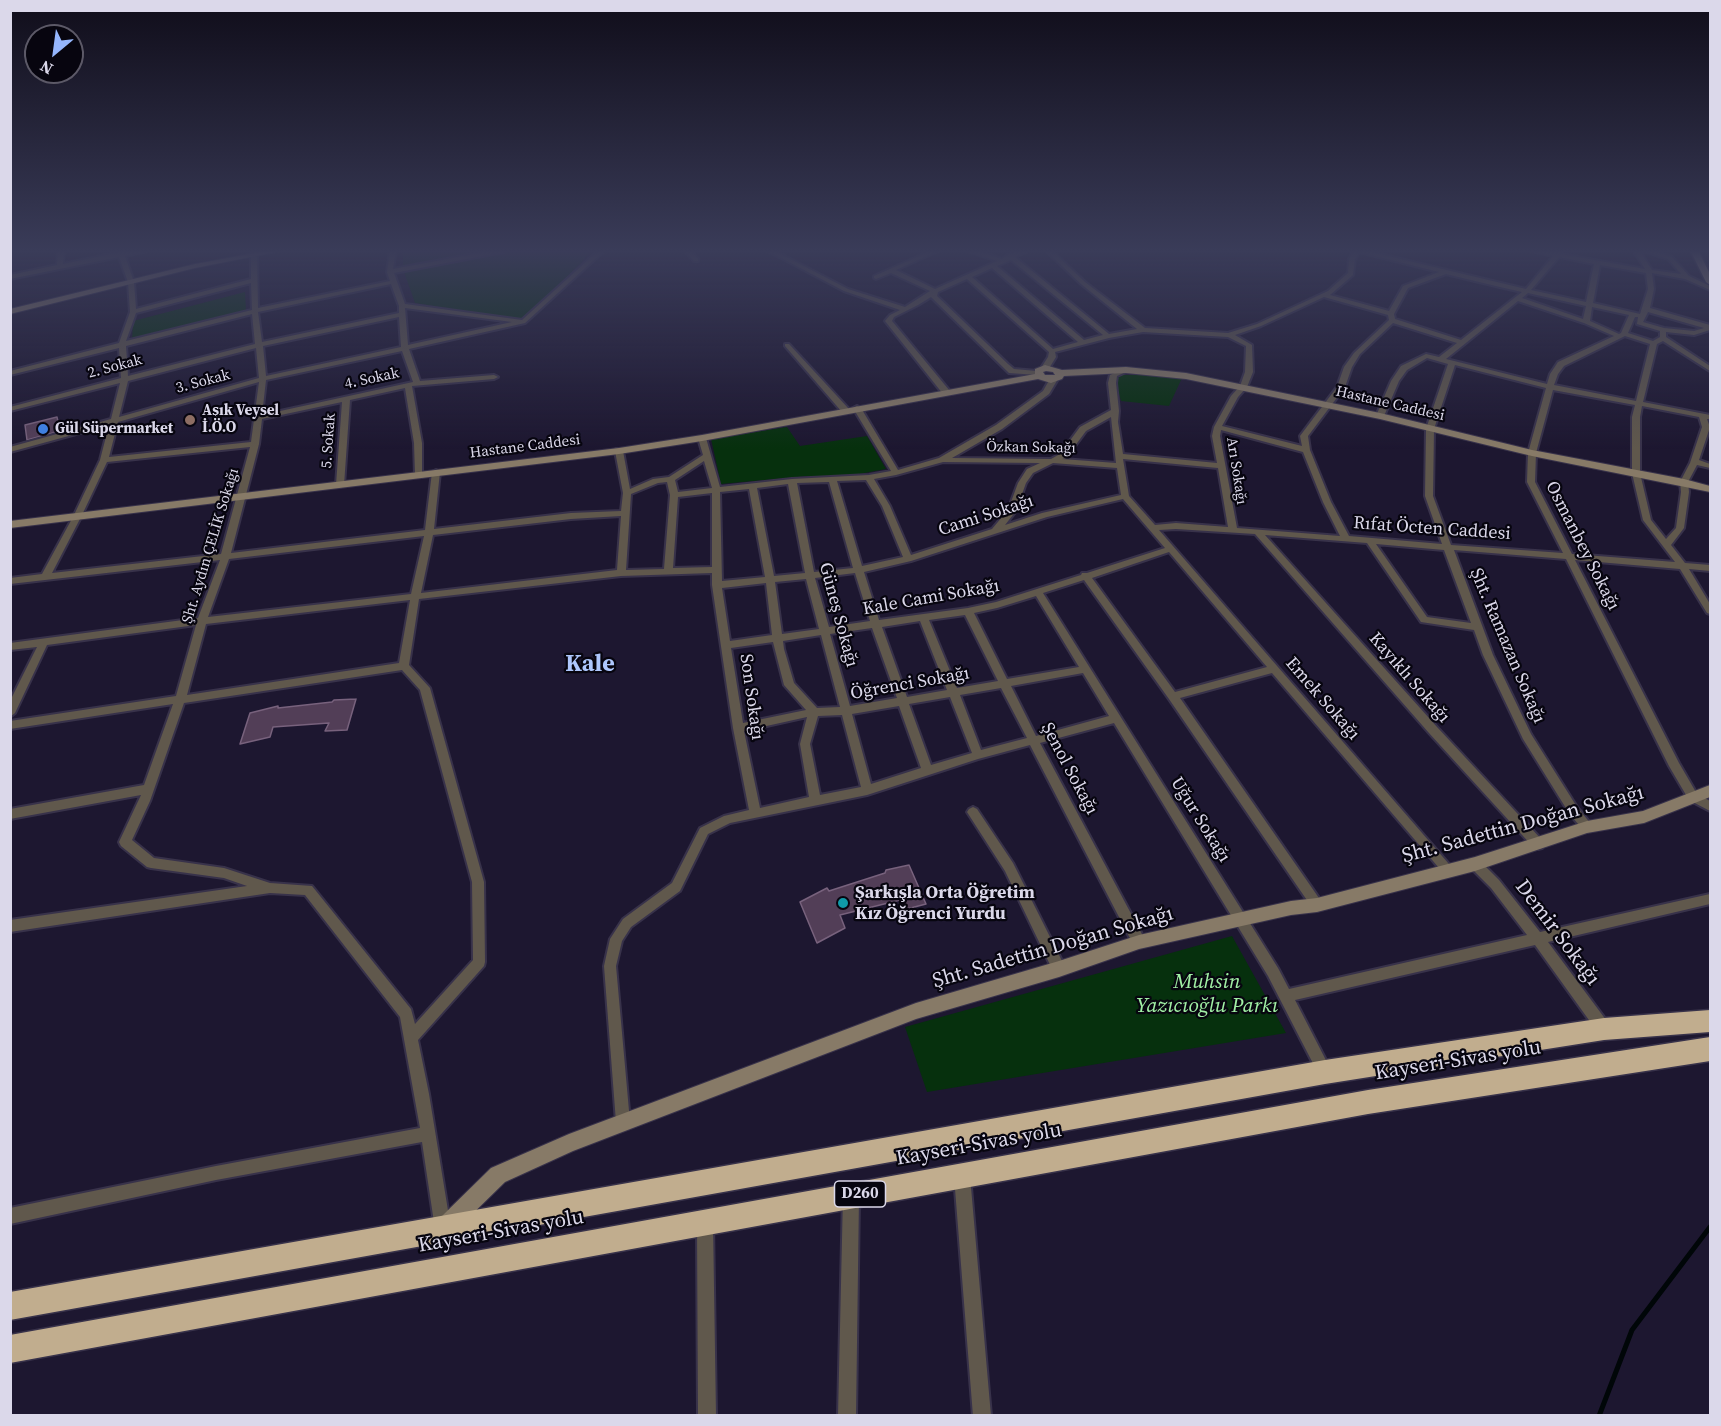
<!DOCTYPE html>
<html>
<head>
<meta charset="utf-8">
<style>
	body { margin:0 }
	#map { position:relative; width:1721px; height:1426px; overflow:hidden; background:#1d1730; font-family:"Source Serif 4",serif }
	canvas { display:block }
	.frame { position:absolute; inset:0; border:12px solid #dbd8ea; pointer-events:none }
	.north { position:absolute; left:24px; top:24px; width:60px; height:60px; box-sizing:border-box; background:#07050f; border:2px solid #5c5967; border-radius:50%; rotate:209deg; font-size:16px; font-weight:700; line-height:24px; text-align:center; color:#dbd8ea }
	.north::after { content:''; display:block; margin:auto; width:21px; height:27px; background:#95b6fd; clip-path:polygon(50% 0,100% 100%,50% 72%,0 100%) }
</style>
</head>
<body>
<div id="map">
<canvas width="1721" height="1426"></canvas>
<div class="frame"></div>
<div class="north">N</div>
</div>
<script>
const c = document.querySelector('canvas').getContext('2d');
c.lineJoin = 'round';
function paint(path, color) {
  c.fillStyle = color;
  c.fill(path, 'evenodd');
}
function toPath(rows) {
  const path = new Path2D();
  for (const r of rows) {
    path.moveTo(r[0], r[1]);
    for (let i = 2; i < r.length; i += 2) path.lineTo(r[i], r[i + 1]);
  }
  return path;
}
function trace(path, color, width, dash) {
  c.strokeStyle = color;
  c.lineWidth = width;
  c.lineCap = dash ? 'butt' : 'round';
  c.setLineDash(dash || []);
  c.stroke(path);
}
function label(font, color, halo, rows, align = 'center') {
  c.font = font + ' "Source Serif 4",serif';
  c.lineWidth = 4.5;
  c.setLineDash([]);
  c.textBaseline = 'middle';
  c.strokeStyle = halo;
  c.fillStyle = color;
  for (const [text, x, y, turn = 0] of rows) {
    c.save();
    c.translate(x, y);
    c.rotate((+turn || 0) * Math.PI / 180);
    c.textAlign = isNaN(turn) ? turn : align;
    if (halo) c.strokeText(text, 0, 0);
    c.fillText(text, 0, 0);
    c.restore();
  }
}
const green = toPath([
	[403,250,591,250,582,262,522,320,415,303,403,269],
	[245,292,246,311,132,342,133,321],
	[1114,375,1160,375,1182,378,1169,406,1121,401],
	[787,427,800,446,867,436,886,469,838,478,808,476,721,484,711,439],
	[1232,936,1286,1033,927,1092,905,1027]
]);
const stream = toPath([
	[1599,1416,1632,1330,1710,1227]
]);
const building = toPath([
	[57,417,60,431,27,440,25,425,57,417],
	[356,699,347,730,325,731,329,723,273,727,270,737,240,744,250,713,278,706,278,708,332,702,334,700,356,699],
	[909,865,926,904,903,910,900,900,840,915,845,928,817,943,800,902,827,888,829,891,885,873,886,870,909,865]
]);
const street = toPath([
	[58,250,64,250,63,264,121,252,148,250,147,251,125,256,134,282,136,309,251,279,251,254,253,250,259,250,257,254,258,308,390,281,387,272,390,250,396,250,393,269,496,250,506,250,503,252,394,273,405,304,522,320,599,250,605,250,525,323,409,349,420,381,494,375,498,377,494,379,412,386,422,443,422,477,419,477,415,475,414,443,405,388,350,400,344,485,340,487,336,485,342,402,262,419,259,444,231,553,425,530,432,472,436,470,440,472,434,529,571,513,621,511,623,493,615,451,616,449,619,449,623,451,630,489,653,479,669,477,703,455,698,438,702,436,706,438,720,487,792,479,869,475,891,471,853,408,857,406,861,408,898,470,939,458,996,425,1043,391,1051,377,1054,377,1058,379,1049,394,1002,429,952,458,1051,459,1060,454,1080,427,1111,410,1108,383,1110,375,1126,368,1130,370,1117,376,1116,383,1119,411,1118,422,1123,454,1217,463,1212,436,1214,427,1231,396,1240,386,1245,372,1246,346,1228,337,1143,332,1109,338,1055,352,1056,357,1048,370,1045,370,1041,368,1048,357,1049,352,967,279,938,292,937,296,1008,364,1014,369,1037,371,1041,373,1037,375,1009,373,931,297,918,305,894,317,892,321,949,390,949,394,943,394,885,321,890,315,900,310,844,291,766,250,773,250,848,289,905,307,930,291,891,273,876,279,874,278,874,276,933,250,940,250,896,270,935,289,997,261,968,251,967,250,975,250,1002,259,1008,255,1023,250,1030,250,1015,257,1109,334,1137,329,1081,284,1045,250,1051,250,1085,282,1145,328,1228,333,1257,324,1328,291,1348,273,1349,259,1354,250,1363,250,1526,289,1553,256,1532,251,1531,250,1554,252,1553,250,1559,250,1561,254,1645,269,1633,250,1639,250,1652,270,1681,274,1668,259,1641,250,1649,250,1672,257,1689,276,1710,286,1710,290,1685,279,1652,273,1654,289,1650,308,1710,325,1710,330,1694,335,1666,332,1666,337,1710,366,1710,371,1663,341,1657,344,1643,402,1710,415,1710,419,1707,419,1710,427,1699,460,1710,464,1710,468,1697,465,1688,482,1689,492,1684,528,1671,545,1685,563,1710,565,1710,571,1689,569,1710,604,1710,614,1707,613,1680,569,1575,560,1679,763,1697,794,1710,801,1710,811,1689,800,1669,766,1566,559,1454,550,1493,655,1531,734,1577,807,1591,824,1593,827,1591,830,1587,832,1583,830,1569,813,1523,739,1483,655,1474,630,1421,622,1367,543,1265,535,1437,727,1542,840,1544,844,1542,848,1538,849,1534,848,1429,733,1255,534,1176,529,1159,530,1455,871,1453,875,1449,876,1445,875,1272,673,1180,698,1321,901,1323,905,1321,909,1317,911,1313,909,1169,699,1084,580,1043,593,1278,968,1289,989,1527,935,1491,888,1471,868,1469,864,1471,860,1475,859,1479,860,1499,880,1540,932,1710,894,1710,904,1548,942,1609,1024,1611,1029,1609,1034,1604,1036,1599,1034,1535,945,1295,1000,1332,1072,1330,1077,1325,1079,1320,1077,1268,976,1114,723,1040,743,1144,938,1145,942,1144,946,1139,948,1134,946,1030,745,978,759,867,795,730,823,708,834,680,891,631,927,622,941,616,966,630,1122,628,1127,623,1129,618,1127,616,1122,604,966,610,939,623,919,672,883,700,828,724,816,749,810,733,728,712,585,712,573,621,576,419,599,409,665,430,688,484,882,485,962,484,966,418,1040,429,1094,451,1229,448,1234,443,1237,438,1234,435,1229,422,1142,216,1180,10,1224,10,1208,216,1166,420,1128,400,1017,305,895,270,893,10,932,10,920,247,886,224,878,151,868,147,867,121,846,119,842,141,795,10,819,10,809,144,785,173,704,10,729,10,721,176,696,196,625,47,645,15,713,10,717,10,701,37,647,10,650,10,643,198,618,220,560,10,584,10,578,42,574,74,515,100,460,109,425,10,452,10,447,111,419,120,383,10,411,10,407,121,378,119,348,10,375,10,371,119,343,130,312,128,282,119,257,10,279,10,275,57,265,58,250],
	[1359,252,1439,272,1403,286,1389,311,1330,295,1353,275,1355,259,1359,252],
	[1559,257,1594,264,1586,302,1531,290,1559,257],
	[1011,260,1103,335,1084,340,997,266,1011,260],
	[1600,265,1646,273,1648,289,1640,314,1593,303,1600,265],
	[992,268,1078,342,1053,349,972,277,992,268],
	[1446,274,1500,287,1522,292,1461,340,1395,319,1394,314,1408,288,1446,274],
	[251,283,252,310,126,341,136,313,251,283],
	[391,284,399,306,399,313,262,342,258,312,391,284],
	[1528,293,1586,306,1583,319,1522,298,1528,293],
	[1324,297,1388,315,1389,320,1354,353,1344,367,1337,387,1300,436,1302,446,1222,426,1238,397,1247,387,1253,372,1252,345,1235,335,1261,326,1324,297],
	[1518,301,1584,323,1614,336,1558,362,1550,374,1547,384,1446,359,1518,301],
	[1592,307,1629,315,1621,333,1619,334,1590,321,1592,307],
	[405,308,512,322,408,345,405,308],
	[1648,312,1704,328,1694,331,1664,328,1643,322,1648,312],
	[252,314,255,344,128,376,126,346,252,314],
	[399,317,401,347,266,376,263,346,399,317],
	[1635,317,1638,317,1637,324,1660,331,1660,337,1653,341,1628,333,1635,317],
	[1393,323,1457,343,1439,357,1426,354,1401,366,1391,381,1376,416,1380,418,1384,416,1399,381,1407,370,1427,358,1448,364,1426,429,1425,496,1442,544,1349,536,1331,502,1310,450,1308,436,1345,387,1352,367,1360,354,1393,323],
	[1625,336,1650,344,1636,401,1554,385,1558,374,1564,366,1625,336],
	[256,348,259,378,119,417,128,381,256,348],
	[402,351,413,382,262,415,266,380,402,351],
	[1455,365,1546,388,1528,453,1527,482,1563,553,1451,545,1433,496,1434,429,1455,365],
	[259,382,251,442,109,457,118,422,259,382],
	[1553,390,1635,405,1632,417,1632,473,1643,520,1675,562,1572,554,1535,482,1536,453,1553,390],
	[1642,406,1699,417,1702,427,1690,463,1680,482,1681,492,1676,528,1666,539,1651,520,1640,473,1640,417,1642,406],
	[1111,417,1116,463,1062,459,1066,458,1086,431,1111,417],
	[1221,430,1303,452,1323,502,1340,536,1237,528,1220,436,1221,430],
	[250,447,221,554,52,573,82,515,107,462,250,447],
	[1123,459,1218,468,1228,527,1176,523,1155,525,1129,496,1123,459],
	[704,461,712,488,678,492,675,480,704,461],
	[943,462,1040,463,1027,469,1018,483,1008,510,992,529,911,555,890,506,874,479,896,475,943,462],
	[1053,463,1117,468,1121,495,1042,513,1005,525,1016,511,1026,483,1033,473,1053,463],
	[866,480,882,506,903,557,862,566,837,481,866,480],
	[667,482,670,495,664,569,626,570,631,494,658,483,667,482],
	[829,482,853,568,814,572,797,483,829,482],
	[788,484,805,573,774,576,757,488,788,484],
	[749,489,765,577,722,581,720,492,749,489],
	[712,493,712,567,673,568,678,497,712,493],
	[1123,499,1165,548,1087,573,1082,573,1081,575,996,602,968,608,879,620,864,572,911,561,1047,517,1123,499],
	[621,516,617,570,421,593,433,535,571,519,621,516],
	[424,536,411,594,208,617,229,559,424,536],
	[1376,544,1444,550,1471,623,1427,617,1376,544],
	[1169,552,1267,667,1175,692,1092,578,1169,552],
	[855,573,870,621,829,627,815,578,855,573],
	[806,579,819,629,782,634,775,582,806,579],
	[766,583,772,635,730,641,722,588,766,583],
	[1036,596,1079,667,1007,679,974,613,997,608,1036,596],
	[410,600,399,663,187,695,206,624,410,600],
	[965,615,998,681,957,688,929,620,965,615],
	[920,621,947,690,907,697,882,627,920,621],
	[872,628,897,698,850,706,830,634,872,628],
	[821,635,840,707,817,708,794,683,784,649,783,641,821,635],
	[773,642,784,685,806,710,743,723,731,648,773,642],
	[402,670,420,690,472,882,473,960,415,1024,411,1009,312,886,270,883,224,868,154,858,132,840,150,801,184,703,402,670],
	[1083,673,1109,716,1036,736,1011,686,1083,673],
	[1001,688,1027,738,981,750,960,695,1001,688],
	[950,697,972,753,931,765,909,704,950,697],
	[899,706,921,768,871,784,852,714,899,706],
	[842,715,861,787,820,795,810,744,818,716,842,715],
	[807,717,800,744,809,797,760,808,744,731,807,717],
	[684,250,690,250,698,259,698,261,694,261,684,250],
	[785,344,789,344,848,408,848,412,842,412,785,346,785,344],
	[973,807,977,809,1013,863,1064,965,1065,969,1064,973,1059,975,1054,973,1005,871,967,812,969,809,973,807],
	[962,1168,967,1171,970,1176,991,1416,973,1416,954,1176,957,1171,962,1168],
	[851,1188,856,1191,859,1196,856,1416,838,1416,843,1196,846,1191,851,1188],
	[705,1215,710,1218,713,1223,716,1416,698,1416,697,1223,700,1218,705,1215]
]);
const secondary = toPath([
	[272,250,286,250,195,268,10,314,10,309,195,264,272,250],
	[1045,365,1062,370,1126,367,1186,373,1380,413,1532,450,1684,479,1710,486,1710,492,1532,456,1380,419,1186,379,1126,373,1064,376,1062,379,1051,383,1038,379,702,441,619,454,10,528,10,521,619,448,702,435,1035,374,1035,369,1045,365],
	[1046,371,1053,372,1055,375,1045,375,1043,372,1046,371],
	[1710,785,1710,797,1644,823,1587,833,1475,871,1317,912,1291,915,1139,949,1059,977,916,1019,573,1151,505,1182,455,1231,448,1234,441,1231,438,1224,441,1217,491,1168,569,1134,916,1003,1059,961,1139,935,1291,901,1317,898,1475,857,1587,821,1643,811,1710,785]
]);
const primary = toPath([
	[1690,250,1698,250,1710,274,1710,285,1706,282,1690,250]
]);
const highway = toPath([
	[1710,1010,1710,1032,1604,1040,1325,1084,10,1320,10,1292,1325,1060,1604,1018,1710,1010],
	[1710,1037,1710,1061,1368,1114,10,1363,10,1335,1368,1090,1710,1037]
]);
const markers = [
	[190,420,6,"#8d6e63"],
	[43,429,6,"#3f7fe0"],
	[843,903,6,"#0f9aa8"]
];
const farStreetnames = [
	["2. Sokak",115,367,-15],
	["4. Sokak",372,379,-12],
	["3. Sokak",203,382,-15],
	["Hastane Caddesi",1390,404,13],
	["5. Sokak",329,441,-86],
	["Hastane Caddesi",525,447,-7],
	["Özkan Sokağı",1031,448,1],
	["Arı Sokağı",1236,471,81],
	["Şht. Aydın ÇELİK Sokağı",211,546,-73]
];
const farPoinames = [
	["Aşık Veysel",202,411],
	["İ.Ö.O",202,428],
	["Gül Süpermarket",55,429]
];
const shields = [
	[860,1194,51]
];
const shieldNames = [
	["D260",860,1194]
];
const streetNames = [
	["Cami Sokağı",986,516,-18],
	["Rıfat Öcten Caddesi",1432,529,4],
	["Osmanbey Sokağı",1582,546,63],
	["Kale Cami Sokağı",931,598,-10],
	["Güneş Sokağı",838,615,75],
	["Şht. Ramazan Sokağı",1507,646,67],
	["Kayıklı Sokağı",1409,678,49],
	["Öğrenci Sokağı",910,684,-10],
	["Son Sokağı",751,697,82],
	["Emek Sokağı",1322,699,49],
	["Şenol Sokağı",1069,769,62],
	["Uğur Sokağı",1200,820,58]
];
const poiNames = [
	["Şarkışla Orta Öğretim",855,893],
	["Kız Öğrenci Yurdu",855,914]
];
const nearStreetnames = [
	["Şht. Sadettin Doğan Sokağı",1523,825,-15],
	["Demir Sokağı",1557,933,53],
	["Şht. Sadettin Doğan Sokağı",1053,948,-16],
	["Kayseri-Sivas yolu",1458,1061,-9],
	["Kayseri-Sivas yolu",979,1145,-10],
	["Kayseri-Sivas yolu",501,1232,-10]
];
const nearParknames = [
	["Muhsin",1207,983],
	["Yazıcıoğlu Parkı",1207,1007]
];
const districtNames = [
	["Kale",590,665]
];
paint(green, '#06300d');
trace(stream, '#000608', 5);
paint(building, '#523e57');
trace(building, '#78627d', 1.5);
trace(street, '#38324a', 4);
trace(secondary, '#38324a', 2);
trace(primary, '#38324a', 3);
trace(highway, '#38324a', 3);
paint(street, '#60584c');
paint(secondary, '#877a67');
paint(primary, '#a5957b');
paint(highway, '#c1ad8e');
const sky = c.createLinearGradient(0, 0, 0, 449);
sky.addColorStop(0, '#100d1a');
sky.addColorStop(0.56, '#3a3c59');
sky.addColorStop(1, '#3a3c5900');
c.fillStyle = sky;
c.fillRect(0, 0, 1721, 449);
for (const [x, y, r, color] of markers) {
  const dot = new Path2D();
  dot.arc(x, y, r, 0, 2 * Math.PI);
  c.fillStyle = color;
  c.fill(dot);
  trace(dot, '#07050f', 2);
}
label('15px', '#dbd8ea', '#07050f', farStreetnames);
label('bold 15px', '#dbd8ea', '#07050f', farPoinames, 'left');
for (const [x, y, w] of shields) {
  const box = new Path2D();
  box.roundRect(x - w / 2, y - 13, w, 26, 4.5);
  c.fillStyle = '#07050f';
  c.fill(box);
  trace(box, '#dbd8ea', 1.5);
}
label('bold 16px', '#dbd8ea', null, shieldNames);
label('18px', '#dbd8ea', '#07050f', streetNames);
label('bold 18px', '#dbd8ea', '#07050f', poiNames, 'left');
label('21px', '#dbd8ea', '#07050f', nearStreetnames);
label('italic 21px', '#a1f0a5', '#07050f', nearParknames);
label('bold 24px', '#aec7fd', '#07050f', districtNames);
</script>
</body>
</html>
